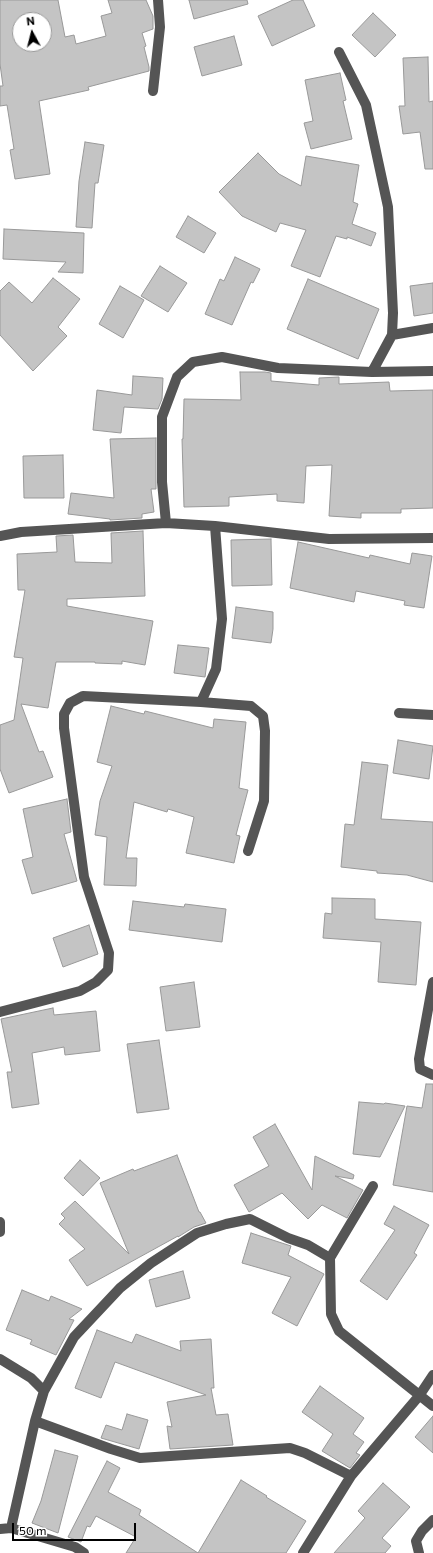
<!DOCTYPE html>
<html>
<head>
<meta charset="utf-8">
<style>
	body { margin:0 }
	#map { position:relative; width:433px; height:1553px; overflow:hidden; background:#fff; font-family:Commissioner,sans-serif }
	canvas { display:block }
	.north { position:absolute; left:12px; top:12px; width:40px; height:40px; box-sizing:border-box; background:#fff; border:1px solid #999; border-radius:50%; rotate:353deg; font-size:11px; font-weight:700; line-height:16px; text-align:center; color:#000 }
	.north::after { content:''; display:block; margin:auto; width:14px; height:18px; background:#000; clip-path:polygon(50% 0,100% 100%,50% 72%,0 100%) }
	.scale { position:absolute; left:12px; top:1523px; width:124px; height:18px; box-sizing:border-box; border:2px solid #000; border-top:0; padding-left:5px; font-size:12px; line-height:14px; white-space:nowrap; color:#000; -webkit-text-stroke:3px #fff; paint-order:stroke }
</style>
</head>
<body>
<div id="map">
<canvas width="433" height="1553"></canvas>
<div class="north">N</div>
<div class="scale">50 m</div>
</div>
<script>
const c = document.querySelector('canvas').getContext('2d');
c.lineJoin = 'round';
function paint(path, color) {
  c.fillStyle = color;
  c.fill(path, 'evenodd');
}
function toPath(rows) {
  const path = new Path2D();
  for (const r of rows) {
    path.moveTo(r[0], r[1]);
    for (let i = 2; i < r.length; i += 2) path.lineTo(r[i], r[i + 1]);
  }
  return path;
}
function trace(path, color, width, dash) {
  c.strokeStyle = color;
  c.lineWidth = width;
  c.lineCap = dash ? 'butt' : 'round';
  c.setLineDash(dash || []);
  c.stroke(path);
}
const building = toPath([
	[0,0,58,0,65,37,74,35,76,44,106,36,101,16,112,13,108,0,146,0,153,16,153,29,142,33,146,46,144,47,149,67,149,71,88,87,89,90,39,101,50,174,15,179,10,150,14,149,7,105,0,106,0,86,3,86,0,64,0,0],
	[20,20,44,20,44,44,20,44,20,20],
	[189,0,247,0,248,4,194,19,189,0],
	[293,0,303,0,315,26,272,46,258,16,293,0],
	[373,13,396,35,375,57,352,35,373,13],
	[234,36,242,65,202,76,194,47,234,36],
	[428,57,429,102,433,101,433,169,425,169,420,132,403,134,399,106,405,106,403,58,428,57],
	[340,73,346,100,343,101,352,139,311,149,304,123,313,121,305,80,340,73],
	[85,142,104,145,98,183,95,183,92,228,76,227,79,181,85,142],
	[258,153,279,174,301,186,306,156,359,165,353,202,358,204,352,224,376,233,371,246,347,237,347,239,336,236,320,277,291,266,306,230,280,223,276,232,242,216,219,192,258,153],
	[188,216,216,233,204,253,176,237,188,216],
	[4,229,84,233,83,273,58,272,66,262,3,259,4,229],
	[235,257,260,269,253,283,251,282,232,325,205,314,220,279,224,281,235,257],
	[160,266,187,283,168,312,141,296,160,266],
	[53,278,80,299,58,327,67,336,33,371,0,335,0,291,9,282,32,303,53,278],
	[308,279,379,309,358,359,287,329,308,279],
	[433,283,433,313,414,316,410,286,433,283],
	[120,286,144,300,123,338,99,324,120,286],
	[240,372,265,372,271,373,271,381,319,385,319,378,339,377,339,384,389,382,390,391,433,390,433,508,401,509,401,513,361,513,361,518,329,516,332,465,306,466,304,503,277,501,277,494,229,497,229,506,184,507,182,439,183,439,184,399,241,400,240,372],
	[133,376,163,378,162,399,158,409,124,407,121,433,93,430,97,390,132,395,133,376],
	[156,438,156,489,151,489,154,512,142,514,142,518,110,520,110,519,68,514,71,493,114,498,110,439,156,438],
	[63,455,64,498,24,498,23,456,63,455],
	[143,531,145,596,67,599,67,606,153,621,145,665,122,661,122,664,95,663,95,662,56,662,48,708,21,704,39,752,43,751,53,777,9,793,0,769,0,725,14,720,23,658,14,657,25,590,18,590,17,554,57,552,56,536,73,535,75,562,112,563,111,533,143,531],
	[271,539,272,585,232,586,231,540,271,539],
	[298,542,369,558,370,555,410,564,412,553,432,556,424,608,404,605,405,601,356,591,354,602,290,588,298,542],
	[236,607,273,612,273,629,271,643,232,638,236,607],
	[178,645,209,648,205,677,174,673,178,645],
	[111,706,144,714,145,711,213,728,214,719,246,722,239,788,248,790,236,835,240,836,234,863,186,853,194,817,168,809,167,812,134,802,126,858,137,858,136,886,104,885,107,837,95,835,100,801,112,766,97,762,111,706],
	[398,740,433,746,429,779,393,773,398,740],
	[362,762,388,765,381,819,433,822,433,882,407,875,377,873,377,871,341,867,345,824,354,825,362,762],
	[67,799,71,832,64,834,77,881,32,894,22,860,33,857,23,809,67,799],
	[332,898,375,899,375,919,421,922,416,985,378,982,381,942,323,938,325,913,332,914,332,898],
	[133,901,184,907,185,904,226,909,222,942,129,930,133,901],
	[89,925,98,954,63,967,53,938,89,925],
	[194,982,200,1027,166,1031,160,987,194,982],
	[53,1008,54,1015,96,1011,100,1051,65,1055,64,1047,32,1053,39,1104,12,1108,7,1072,12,1072,1,1019,53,1008],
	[159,1040,169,1109,137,1113,127,1044,159,1040],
	[426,1084,433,1084,433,1192,393,1185,407,1106,422,1108,426,1084],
	[359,1102,384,1104,385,1103,405,1106,380,1157,353,1154,359,1102],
	[275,1124,312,1190,315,1156,354,1175,353,1179,335,1176,363,1190,347,1218,322,1205,308,1219,282,1193,249,1212,234,1185,269,1166,253,1137,275,1124],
	[177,1155,199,1212,200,1212,206,1223,194,1227,178,1237,178,1236,87,1286,69,1260,85,1249,59,1224,65,1218,61,1214,75,1201,129,1254,100,1183,133,1169,134,1171,177,1155],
	[80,1160,100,1178,83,1196,64,1178,80,1160],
	[394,1206,429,1225,414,1253,417,1255,387,1300,360,1281,395,1230,384,1224,394,1206],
	[251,1233,291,1246,288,1255,324,1274,297,1326,272,1313,291,1277,242,1263,251,1233],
	[183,1271,190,1298,156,1307,149,1280,183,1271],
	[22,1290,49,1301,51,1296,82,1309,69,1319,74,1320,56,1355,30,1344,32,1340,6,1330,22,1290],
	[97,1330,132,1343,136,1334,181,1351,180,1341,211,1339,214,1388,211,1388,216,1415,228,1414,233,1445,170,1449,167,1426,172,1427,167,1402,206,1395,115,1362,101,1398,75,1388,97,1330],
	[320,1386,364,1418,353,1434,364,1442,356,1453,360,1455,350,1468,322,1451,333,1434,302,1412,320,1386],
	[127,1414,148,1420,139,1449,101,1438,106,1425,122,1430,127,1414],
	[433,1416,433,1453,415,1437,433,1416],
	[55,1450,78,1456,58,1533,32,1523,41,1501,55,1450],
	[107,1461,120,1468,108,1492,141,1510,139,1515,198,1553,126,1553,136,1537,96,1516,90,1527,87,1526,81,1542,68,1537,107,1461],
	[241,1480,267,1496,266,1497,306,1521,286,1553,198,1553,241,1480],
	[383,1483,410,1507,382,1538,391,1546,385,1553,334,1553,365,1518,358,1511,383,1483]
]);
const minor = toPath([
	[339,52,366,105,388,207,393,313,392,335,372,372],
	[153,91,160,27,158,0],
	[392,335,433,328],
	[166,523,162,482,162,417,177,377,193,362,222,357,278,368,372,372,433,371],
	[0,536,21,532,166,523,215,526,329,539,433,538],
	[201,702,216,669,222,619,215,526],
	[399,713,433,715],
	[433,982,419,1059,420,1069,433,1075],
	[0,1012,80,991,96,982,108,970,109,953,84,877,64,728,64,714,70,703,83,696,201,702,251,706,263,716,265,731,264,801,248,851],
	[373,1186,330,1258,331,1314,339,1331,433,1406],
	[0,1222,0,1232],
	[0,1359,31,1378,44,1391],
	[35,1421,111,1449,140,1458,290,1448,305,1453,351,1476],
	[11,1528,35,1421,44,1391,74,1337,120,1288,151,1263,197,1233,226,1224,250,1219,288,1238,308,1245,330,1258],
	[0,1529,11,1528,75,1547,84,1553],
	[303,1553,351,1476,419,1396,433,1375],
	[419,1553,416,1541,422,1531,433,1520]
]);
paint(building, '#c4c4c4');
trace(building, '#999', 1);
trace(minor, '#555', 10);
</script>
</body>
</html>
